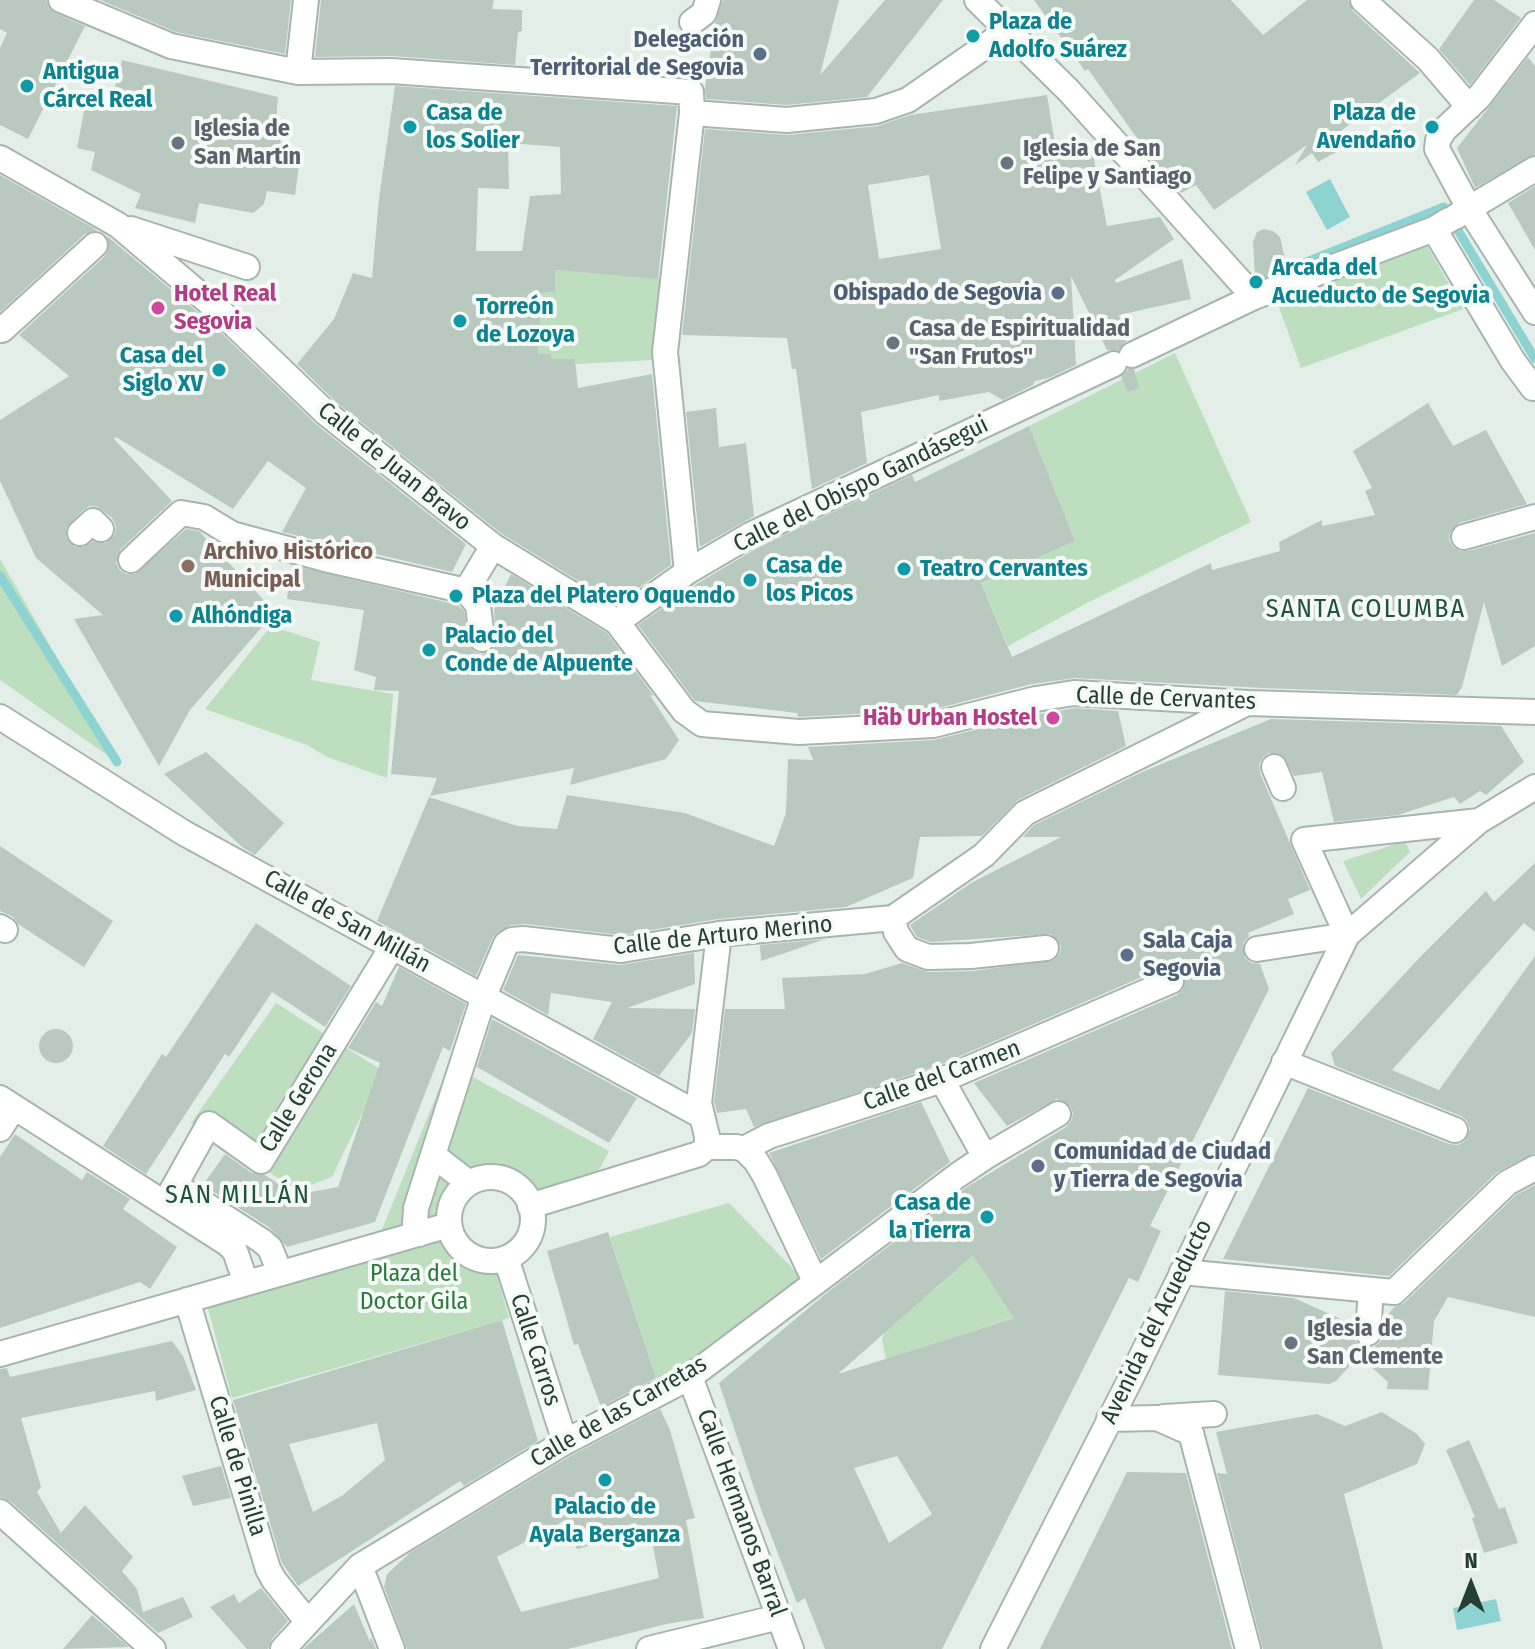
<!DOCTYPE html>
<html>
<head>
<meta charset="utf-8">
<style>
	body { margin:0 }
	#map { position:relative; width:1535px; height:1649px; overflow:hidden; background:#e4eee8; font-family:"Fira Sans Condensed",sans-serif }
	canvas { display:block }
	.north { position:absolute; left:1431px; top:1545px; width:80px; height:80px; -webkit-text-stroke:6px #f5faf7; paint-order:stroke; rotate:0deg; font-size:22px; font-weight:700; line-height:32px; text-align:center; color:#234033 }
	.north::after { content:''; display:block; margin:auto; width:28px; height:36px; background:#234033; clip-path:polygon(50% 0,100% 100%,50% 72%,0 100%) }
</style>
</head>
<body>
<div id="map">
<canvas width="1535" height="1649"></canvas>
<div class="north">N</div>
</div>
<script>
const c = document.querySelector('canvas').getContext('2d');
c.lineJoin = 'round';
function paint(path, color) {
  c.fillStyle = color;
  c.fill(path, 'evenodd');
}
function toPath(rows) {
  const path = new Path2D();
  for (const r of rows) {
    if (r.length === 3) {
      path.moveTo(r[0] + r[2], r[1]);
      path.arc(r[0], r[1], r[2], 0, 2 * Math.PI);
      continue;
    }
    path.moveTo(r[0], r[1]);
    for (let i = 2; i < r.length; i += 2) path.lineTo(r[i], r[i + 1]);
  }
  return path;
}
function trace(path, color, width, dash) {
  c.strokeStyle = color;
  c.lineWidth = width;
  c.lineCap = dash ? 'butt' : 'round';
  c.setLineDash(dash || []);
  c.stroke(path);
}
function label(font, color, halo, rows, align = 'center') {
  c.font = font + ' "Fira Sans Condensed",sans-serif';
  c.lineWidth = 8;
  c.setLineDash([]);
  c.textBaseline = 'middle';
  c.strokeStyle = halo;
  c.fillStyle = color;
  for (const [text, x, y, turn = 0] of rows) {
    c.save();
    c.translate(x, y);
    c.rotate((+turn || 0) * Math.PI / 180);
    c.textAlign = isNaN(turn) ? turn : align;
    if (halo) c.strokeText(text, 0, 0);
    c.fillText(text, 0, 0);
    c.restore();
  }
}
const green = toPath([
	[1425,242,1463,309,1301,368,1275,296],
	[555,270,664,279,653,360,576,364,575,359,551,359,550,354,538,354,542,293,555,292],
	[1175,353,1251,522,1087,603,1008,646,981,583,1075,541,1029,426],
	[0,559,117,762,0,680],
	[271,626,320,642,311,680,393,694,387,778,327,757,307,745,205,709],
	[1405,841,1410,852,1361,899,1343,861],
	[276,1003,383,1071,332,1177,297,1190,191,1123],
	[449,1064,609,1151,596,1176,536,1194,527,1182,508,1172,481,1168,455,1181,441,1202,439,1217,444,1243,460,1261,477,1269,496,1272,509,1318,232,1398,207,1305,370,1259],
	[729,1203,802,1278,658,1384,610,1237],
	[967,1246,1031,1312,886,1359,882,1340,885,1331,942,1283,934,1270]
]);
const water = toPath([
	[1330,179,1350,217,1327,230,1306,192],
	[1496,1599,1501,1621,1457,1630,1453,1608]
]);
const stream = toPath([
	[1250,277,1254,283,1444,207,1535,359],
	[0,576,117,762]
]);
const building = toPath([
	[0,0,46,0,49,8,55,13,85,26,28,139,0,125,0,48,7,33,0,29],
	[100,0,291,0,285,54,176,32],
	[321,0,494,0,492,9,522,10,522,31,518,32,515,65,392,56,315,57],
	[723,0,839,0,820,75,885,0,943,0,867,97,787,105,706,99,705,88,715,23],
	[1034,0,1231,0,1263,35,1307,0,1348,0,1353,11,1420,73,1330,139,1338,151,1318,162,1312,153,1295,165,1307,145,1214,210,1196,185,1181,193,1143,151,1136,141,1139,141,1088,69,1085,71],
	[1474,0,1494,0,1521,18,1470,85,1439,49],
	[1528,57,1535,66,1535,154,1475,188,1457,148],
	[122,60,278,97,275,131,285,149,301,150,295,195,267,191,264,204,253,213,199,203,195,223,135,208,141,194,91,170,95,152,77,148,86,101,110,106],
	[395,86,677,106,658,279,555,270,555,292,542,293,538,354,551,354,551,359,575,359,578,388,652,374,671,565,616,604,502,534,336,402,297,364,334,319,353,273,372,278,379,198],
	[508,143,560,147,561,194,530,196,522,251,476,251,478,188,509,189],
	[1047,95,1057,156,1092,149,1107,226,1160,217,1174,239,1115,280,1116,283,1182,259,1191,299,1119,315,1126,341,1118,350,1107,350,1071,276,1076,365,1049,378,1035,381,1033,385,1003,400,989,392,939,401,939,395,861,412,867,463,812,489,796,369,792,369,787,338,682,335,705,129,788,135,878,126,910,115],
	[929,175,941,249,879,259,868,185],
	[0,175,97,230,85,234,0,312],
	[1535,186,1535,250,1508,203],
	[1264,229,1273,231,1280,237,1287,268,1258,279,1255,276,1253,242,1257,232],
	[107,236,213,325,317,425,466,544,452,572,282,532,306,488,268,461,233,509,116,437,114,439,172,501,120,550,116,563,120,570,126,574,135,574,186,529,199,531,275,612,190,710,159,766,74,619,103,615,36,558,0,481,0,420,69,376,19,335,105,256,109,249],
	[90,506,98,507,112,518,116,526,115,534,106,543,93,541,84,547,75,547,66,537,66,528,83,510],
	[1128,369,1134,369,1139,388,1128,392,1121,377],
	[1428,403,1453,446,1486,430,1527,504,1459,523,1450,533,1449,540,1453,547,1460,551,1468,551,1535,533,1535,646,1502,666,1484,602,1462,687,1457,695,1263,688,1075,678,1032,684,931,710,798,717,797,713,695,701,638,625,695,585,757,548,912,475,915,482,1029,426,1075,541,981,583,1012,657,1211,563,1212,570,1280,551,1279,542,1322,520,1322,526,1375,515,1365,491,1372,488,1353,451],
	[716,408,719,447,746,443,754,516,700,547,686,412],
	[291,565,458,605,464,611,470,647,475,652,483,654,492,650,496,644,494,610,511,574,607,633,654,696,650,695,679,740,666,759,570,785,574,768,430,796,437,778,391,774,399,691,374,690,376,677,354,670,364,610,287,599],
	[1075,708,1118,711,1126,746,1018,800,982,836,920,837,913,878,846,907,718,919,621,935,525,924,511,925,498,932,493,937,476,976,377,921,429,797,517,826,557,829,567,795,685,813,774,846,786,813,788,759,813,760,808,747,934,740,1039,714],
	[1271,719,1501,726,1524,762,1486,795,1480,791,1460,804,1454,797,1398,815,1334,822,1322,772,1294,776,1282,755,1269,753,1263,757,1259,764,1260,773,1310,890,1288,899,1294,914,1248,933,1249,936,1243,943,1245,958,1251,963,1260,964,1269,989,1150,1226,1161,1231,1138,1282,1129,1278,942,1649,825,1649,805,1598,797,1603,762,1512,719,1383,829,1291,967,1187,1066,1127,1071,1121,1073,1113,1070,1106,1057,1099,1007,1126,974,1083,1177,995,1183,989,1185,976,1179,969,1165,967,937,1066,754,1127,746,1109,717,1113,714,1102,725,1009,785,1009,782,978,865,974,902,963,928,972,973,971,1054,960,1060,953,1061,946,1051,934,931,942,917,937,910,925,971,883,1061,837,1023,837,1034,825,1142,772],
	[973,1255,1014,1318,838,1374],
	[897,1456,932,1514,889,1543,854,1468],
	[206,752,284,823,255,855,242,847,164,774],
	[0,846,113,921,84,967,18,924,13,917,0,911],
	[1535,863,1535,932,1524,923,1392,1070,1439,1090,1535,956,1535,1153,1497,1172,1389,1276,1223,1259,1308,1088,1449,1144,1458,1145,1465,1141,1470,1129,1467,1121,1461,1116,1335,1066,1331,1053,1421,956,1486,891,1494,902],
	[256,923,351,986,325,1027,272,992,229,1057,225,1054,146,1174,103,1146,162,1054,166,1057],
	[825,939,794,950,761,961,760,945],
	[694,953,695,984,627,1008,695,1009,692,1033,659,1076,593,1039,612,1002,551,993,548,1015,503,990,518,955,620,965],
	[399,967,466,1004,450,1051,443,1047,375,1222,287,1247,270,1228,203,1185,225,1154,252,1173,265,1175,295,1195,338,1187,380,1063,348,1048,376,1002,382,1006],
	[492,1019,637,1098,609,1143,477,1067],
	[56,1046,17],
	[921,1102,950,1162,821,1259,769,1153],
	[15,1134,82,1180,87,1172,130,1199,123,1209,177,1247,150,1289,140,1282,0,1328,0,1157],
	[1535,1185,1535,1317,1448,1297,1434,1321,1428,1390,1387,1389,1388,1382,1359,1356,1336,1381,1329,1384,1218,1375,1225,1291,1294,1298,1354,1325,1354,1339,1359,1345,1374,1347,1381,1341,1384,1320,1394,1307,1404,1303,1516,1195],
	[608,1232,656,1378,601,1407,578,1344,574,1345,547,1251],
	[502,1320,538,1441,464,1486,460,1481,298,1586,282,1563,233,1400],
	[377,1423,385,1460,343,1495,313,1512,289,1444],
	[172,1341,183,1356,196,1390,156,1401,155,1391,21,1418,41,1487,37,1492,61,1533,85,1505,133,1557,122,1571,137,1589,143,1612,183,1597,193,1617,158,1633,10,1501,0,1497,0,1369,7,1368,10,1377],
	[660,1409,670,1430,695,1518,686,1520,704,1618,666,1624,568,1649,407,1649,384,1587,387,1574,411,1552,572,1455],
	[564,1521,577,1549,650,1530,659,1578,521,1612,497,1557],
	[1382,1412,1417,1434,1425,1444,1417,1464,1344,1494,1383,1649,1263,1649,1217,1473,1227,1474,1216,1432,1317,1414,1345,1426],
	[1469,1440,1499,1509,1505,1507,1518,1543,1484,1553,1472,1518,1475,1517,1446,1450],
	[221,1466,231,1498,193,1506,182,1476],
	[1127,1472,1186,1473,1232,1649,1040,1649],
	[261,1588,288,1621,272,1639,268,1649,247,1649,210,1607,234,1594,239,1603],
	[354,1604,370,1642,371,1637,376,1649,303,1649],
	[92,1615,129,1647,63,1649]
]);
const minor = toPath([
	[61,0,171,46,298,72,391,71,691,92,692,113,665,352,687,572],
	[977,0,1069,91,1254,297],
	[1363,0,1428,59,1469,107],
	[692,22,704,13,708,0],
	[1535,24,1479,97,1444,130,1438,140,1437,149,1470,210,1535,312],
	[298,72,306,0],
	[692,113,787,120,876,111,908,100,1007,31],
	[0,158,118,225,223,314,326,413,493,546,617,622,684,711,702,724,799,732,933,725,1036,699,1074,693,1248,703,1535,712],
	[1455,217,1535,169],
	[131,229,247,267],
	[1434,229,1513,361,1533,388,1535,386],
	[2,330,95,245],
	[1132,355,1254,297,1434,229,1449,220],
	[80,533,93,521,101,529],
	[1464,537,1535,517],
	[131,560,181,513,204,517,232,534,325,559,466,591,493,546],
	[466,591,478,605,482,639],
	[617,622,687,572,750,535,1114,364],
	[0,717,184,833,700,1115],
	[1274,767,1283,788],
	[893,918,896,932,907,949,928,957,971,956,1046,948],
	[0,927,5,930],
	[1257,949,1347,935,1304,840,1479,821],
	[1284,1062,1455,1130],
	[942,1080,985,1157],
	[0,1098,228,1244,235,1251,246,1283],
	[0,1129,14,1107],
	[707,1147,736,1147,744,1149,769,1136,942,1080,1171,981],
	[744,1149,756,1161,765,1176,815,1281],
	[433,1155,469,1183],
	[491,1219,42],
	[175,1185,262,1241,270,1248,280,1273],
	[165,1203,209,1124,261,1161,392,947],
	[530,1206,699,1154,707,1147,707,1136,699,1103,719,934],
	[419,1234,415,1224,416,1208,484,996,506,944,512,940,523,939,621,950,719,934,893,918,984,855,1025,813,1247,703],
	[506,1258,565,1442],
	[1182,1272,1394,1292,1507,1183,1535,1168],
	[187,1300,268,1569,274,1580,307,1621],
	[1368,1333,1371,1290],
	[0,1354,449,1225],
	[690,1377,791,1649],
	[1164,1417,1214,1414],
	[1109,1419,1157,1418,1191,1433,1248,1649],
	[0,1512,153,1649],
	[360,1566,392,1649],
	[283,1649,360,1566,565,1442,690,1377,958,1175,985,1157,1058,1114],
	[649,1649,779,1617],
	[993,1649,1130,1380,1347,935,1479,821,1535,787]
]);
const markers = [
	[973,36,8,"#0f9aa8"],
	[760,54,8,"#5c6f8a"],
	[27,86,8,"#0f9aa8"],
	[410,127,8,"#0f9aa8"],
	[1432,127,8,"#0f9aa8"],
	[178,143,8,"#6b7280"],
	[1007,163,8,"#6b7280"],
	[1256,282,8,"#0f9aa8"],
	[1058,293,8,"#5c6f8a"],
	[158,308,8,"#d1479c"],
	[460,321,8,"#0f9aa8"],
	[893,343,8,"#6b7280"],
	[219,370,8,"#0f9aa8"],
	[188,566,8,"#8d6e63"],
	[904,569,8,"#0f9aa8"],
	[750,580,8,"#0f9aa8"],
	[456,596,8,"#0f9aa8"],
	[176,616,8,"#0f9aa8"],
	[429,650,8,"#0f9aa8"],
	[1053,718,8,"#d1479c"],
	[1127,955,8,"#5c6f8a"],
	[1038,1166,8,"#5c6f8a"],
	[987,1217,8,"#0f9aa8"],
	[1291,1343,8,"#6b7280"],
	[605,1480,8,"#0f9aa8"]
];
const cultureNames = [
	["Plaza de",989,22],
	["Adolfo Suárez",989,50],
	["Antigua",43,72],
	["Cárcel Real",43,100],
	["Casa de",426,113],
	["los Solier",426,141],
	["Plaza de",1416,113,"right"],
	["Avendaño",1416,141,"right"],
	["Arcada del",1272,268],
	["Acueducto de Segovia",1272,296],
	["Torreón",476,307],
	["de Lozoya",476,335],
	["Casa del",203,356,"right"],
	["Siglo XV",203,384,"right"],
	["Casa de",766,566],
	["los Picos",766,594],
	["Teatro Cervantes",920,569],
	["Plaza del Platero Oquendo",472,596],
	["Alhóndiga",192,616],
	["Palacio del",445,636],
	["Conde de Alpuente",445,664],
	["Casa de",971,1203,"right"],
	["la Tierra",971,1231,"right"],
	["Palacio de",605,1507,"center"],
	["Ayala Berganza",605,1535,"center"]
];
const serviceNames = [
	["Delegación",744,40],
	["Territorial de Segovia",744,68],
	["Obispado de Segovia",1042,293],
	["Sala Caja",1143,941,"left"],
	["Segovia",1143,969,"left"],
	["Comunidad de Ciudad",1054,1152,"left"],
	["y Tierra de Segovia",1054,1180,"left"]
];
const worshipNames = [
	["Iglesia de",194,129],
	["San Martín",194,157],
	["Iglesia de San",1023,149],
	["Felipe y Santiago",1023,177],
	["Casa de Espiritualidad",909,329],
	["\"San Frutos\"",909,357],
	["Iglesia de",1307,1329],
	["San Clemente",1307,1357]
];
const hotelNames = [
	["Hotel Real",174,294],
	["Segovia",174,322],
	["Häb Urban Hostel",1037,718,"right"]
];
const streetNames = [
	["Calle de Juan Bravo",394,467,39],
	["Calle del Obispo Gandásegui",861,485,-26],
	["Calle de Cervantes",1166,699,2],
	["Calle de San Millán",347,922,29],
	["Calle de Arturo Merino",723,936,-6],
	["Calle del Carmen",942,1076,-20],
	["Calle Gerona",299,1098,-58],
	["Avenida del Acueducto",1157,1322,-64],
	["Calle Carros",535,1350,72],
	["Calle de las Carretas",619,1412,-30],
	["Calle de Pinilla",237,1466,73],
	["Calle Hermanos Barral",741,1513,70]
];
const educationNames = [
	["Archivo Histórico",204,552],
	["Municipal",204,580]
];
const parkNames = [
	["Plaza del",414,1274],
	["Doctor Gila",414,1302]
];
const neighbourhoodNames = [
	["SANTA COLUMBA",1366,610],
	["SAN MILLÁN",238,1196]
];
paint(green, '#bddfc0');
paint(water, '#8cd3d1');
trace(stream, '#8cd3d1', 9);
paint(building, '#bac9c0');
trace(minor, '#a6b6ae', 28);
trace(minor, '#fff', 24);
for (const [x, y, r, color] of markers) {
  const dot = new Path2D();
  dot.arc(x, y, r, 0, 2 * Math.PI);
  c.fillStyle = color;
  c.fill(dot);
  trace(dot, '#f5faf7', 3);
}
label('bold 24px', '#0d838f', '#f5faf7', cultureNames, 'left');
label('bold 24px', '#4e5e75', '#f5faf7', serviceNames, 'right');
label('bold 24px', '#5b616d', '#f5faf7', worshipNames, 'left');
label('bold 24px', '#b23c85', '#f5faf7', hotelNames, 'left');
label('24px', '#234033', '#f5faf7', streetNames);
label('bold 24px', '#785e54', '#f5faf7', educationNames, 'left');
label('24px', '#2d783c', '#f5faf7', parkNames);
c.letterSpacing = '2px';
label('26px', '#1f533d', '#f5faf7', neighbourhoodNames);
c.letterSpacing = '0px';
</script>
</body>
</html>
